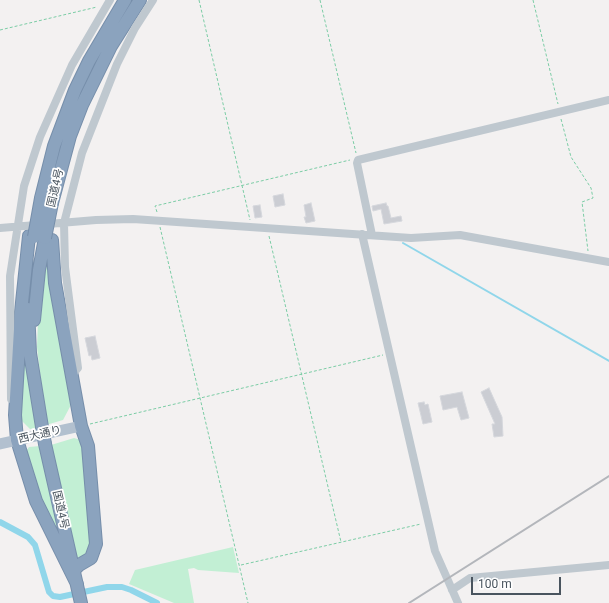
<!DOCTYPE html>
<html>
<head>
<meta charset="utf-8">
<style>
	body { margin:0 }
	#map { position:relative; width:609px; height:603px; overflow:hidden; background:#f3f1f1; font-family:Roboto,sans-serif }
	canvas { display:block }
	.scale { position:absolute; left:471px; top:577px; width:90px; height:18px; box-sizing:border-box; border:2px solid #49545e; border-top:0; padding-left:5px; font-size:12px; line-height:14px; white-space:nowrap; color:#49545e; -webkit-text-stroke:3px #fff; paint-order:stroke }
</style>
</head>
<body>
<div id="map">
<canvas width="609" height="603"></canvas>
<div class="scale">100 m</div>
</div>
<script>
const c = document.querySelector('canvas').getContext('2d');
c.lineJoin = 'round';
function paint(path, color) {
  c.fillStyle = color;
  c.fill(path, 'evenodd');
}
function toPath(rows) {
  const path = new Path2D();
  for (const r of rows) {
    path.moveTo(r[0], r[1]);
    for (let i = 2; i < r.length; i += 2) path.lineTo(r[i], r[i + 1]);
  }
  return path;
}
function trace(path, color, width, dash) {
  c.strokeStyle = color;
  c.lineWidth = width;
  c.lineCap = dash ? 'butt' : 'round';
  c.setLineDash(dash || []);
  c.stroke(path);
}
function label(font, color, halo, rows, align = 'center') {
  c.font = font + ' Roboto,"Noto Sans JP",sans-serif';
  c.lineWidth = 3.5;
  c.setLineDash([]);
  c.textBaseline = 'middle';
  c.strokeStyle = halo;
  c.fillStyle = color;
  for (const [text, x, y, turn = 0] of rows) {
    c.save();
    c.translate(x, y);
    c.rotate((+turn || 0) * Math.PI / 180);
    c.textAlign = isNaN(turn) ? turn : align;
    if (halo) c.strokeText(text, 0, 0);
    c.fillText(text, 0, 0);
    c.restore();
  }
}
const green = toPath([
	[49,236,72,403,63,420,46,425,37,347,39,294],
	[26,311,36,428,30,429,21,420],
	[74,438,81,440,91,545,89,554,77,558,51,445],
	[40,446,65,548,37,492,26,451,29,447],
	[233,547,239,573,198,570,194,568,188,569,194,603,174,603,129,584,135,570]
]);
const stream = toPath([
	[403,243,609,361]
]);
const canal = toPath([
	[0,522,28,537,35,545,49,592,53,596,60,597,107,587,122,587,131,590,157,603]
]);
const building = toPath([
	[283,194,285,205,275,207,273,196,283,194],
	[311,203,315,221,306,223,304,217,306,217,304,205,311,203],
	[386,203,387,206,388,206,391,218,401,216,402,221,384,224,381,209,373,211,372,206,386,203],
	[260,205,262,217,255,218,253,206,260,205],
	[95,336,100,358,92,360,91,355,89,356,85,338,95,336],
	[489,388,502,417,503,436,494,437,492,424,495,424,481,392,489,388],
	[462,392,469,418,461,420,457,407,443,410,440,396,462,392],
	[424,402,425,405,428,404,432,422,423,424,418,403,424,402]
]);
const path = toPath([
	[199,0,250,220],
	[320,0,356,153],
	[533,0,558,104],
	[0,30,97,7],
	[561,119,571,157,591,188,593,198,582,202,588,251],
	[157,212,155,206,350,160],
	[160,227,248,603],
	[269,236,341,542],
	[90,424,383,355],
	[241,565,421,524]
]);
const minor = toPath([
	[0,228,96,220,133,219,411,238,460,235,609,262],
	[362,234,435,551,458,603],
	[372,235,357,163,358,160,609,100],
	[72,375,78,368,65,267,64,223,82,153,117,64,135,28,153,0],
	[11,399,10,276,24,186,40,137,72,65,110,0],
	[452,590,470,578,609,565]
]);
const major = toPath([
	[0,444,81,426]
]);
const highway = toPath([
	[41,198,54,146,75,90,89,61,125,0],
	[52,203,70,136,82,105,111,46,140,0],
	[29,236,21,312,15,415,17,440,36,501,77,584],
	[52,240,55,283,81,426,88,446,96,544,91,558,79,565,74,570],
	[28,309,30,353,42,427],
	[34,320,39,270,45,238],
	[45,444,81,603]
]);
const rail = toPath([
	[409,603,609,476]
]);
const highwayBridge = toPath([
	[34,237,41,198],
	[45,238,52,203],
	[42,427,45,444]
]);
const streetNames = [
	["国道4号",56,188,-77],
	["西大通り",40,435,-13],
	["国道4号",60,510,77]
];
paint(green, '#c2efd4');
trace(stream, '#90d6ea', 2);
trace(canal, '#90d6ea', 6);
paint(building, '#cbcdd3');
trace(building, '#d5d7dc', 1);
trace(highway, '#768eaa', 14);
trace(path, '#7bcca5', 1, [3, 2]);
trace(minor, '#bfc8cf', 8);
trace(major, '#b2c0cf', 11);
trace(highway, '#8ba3be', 12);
trace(rail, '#b3b6bb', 2);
trace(highwayBridge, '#768eaa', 14, []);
trace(highwayBridge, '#8ba3be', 12);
label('11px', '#49545e', '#fff', streetNames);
</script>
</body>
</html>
